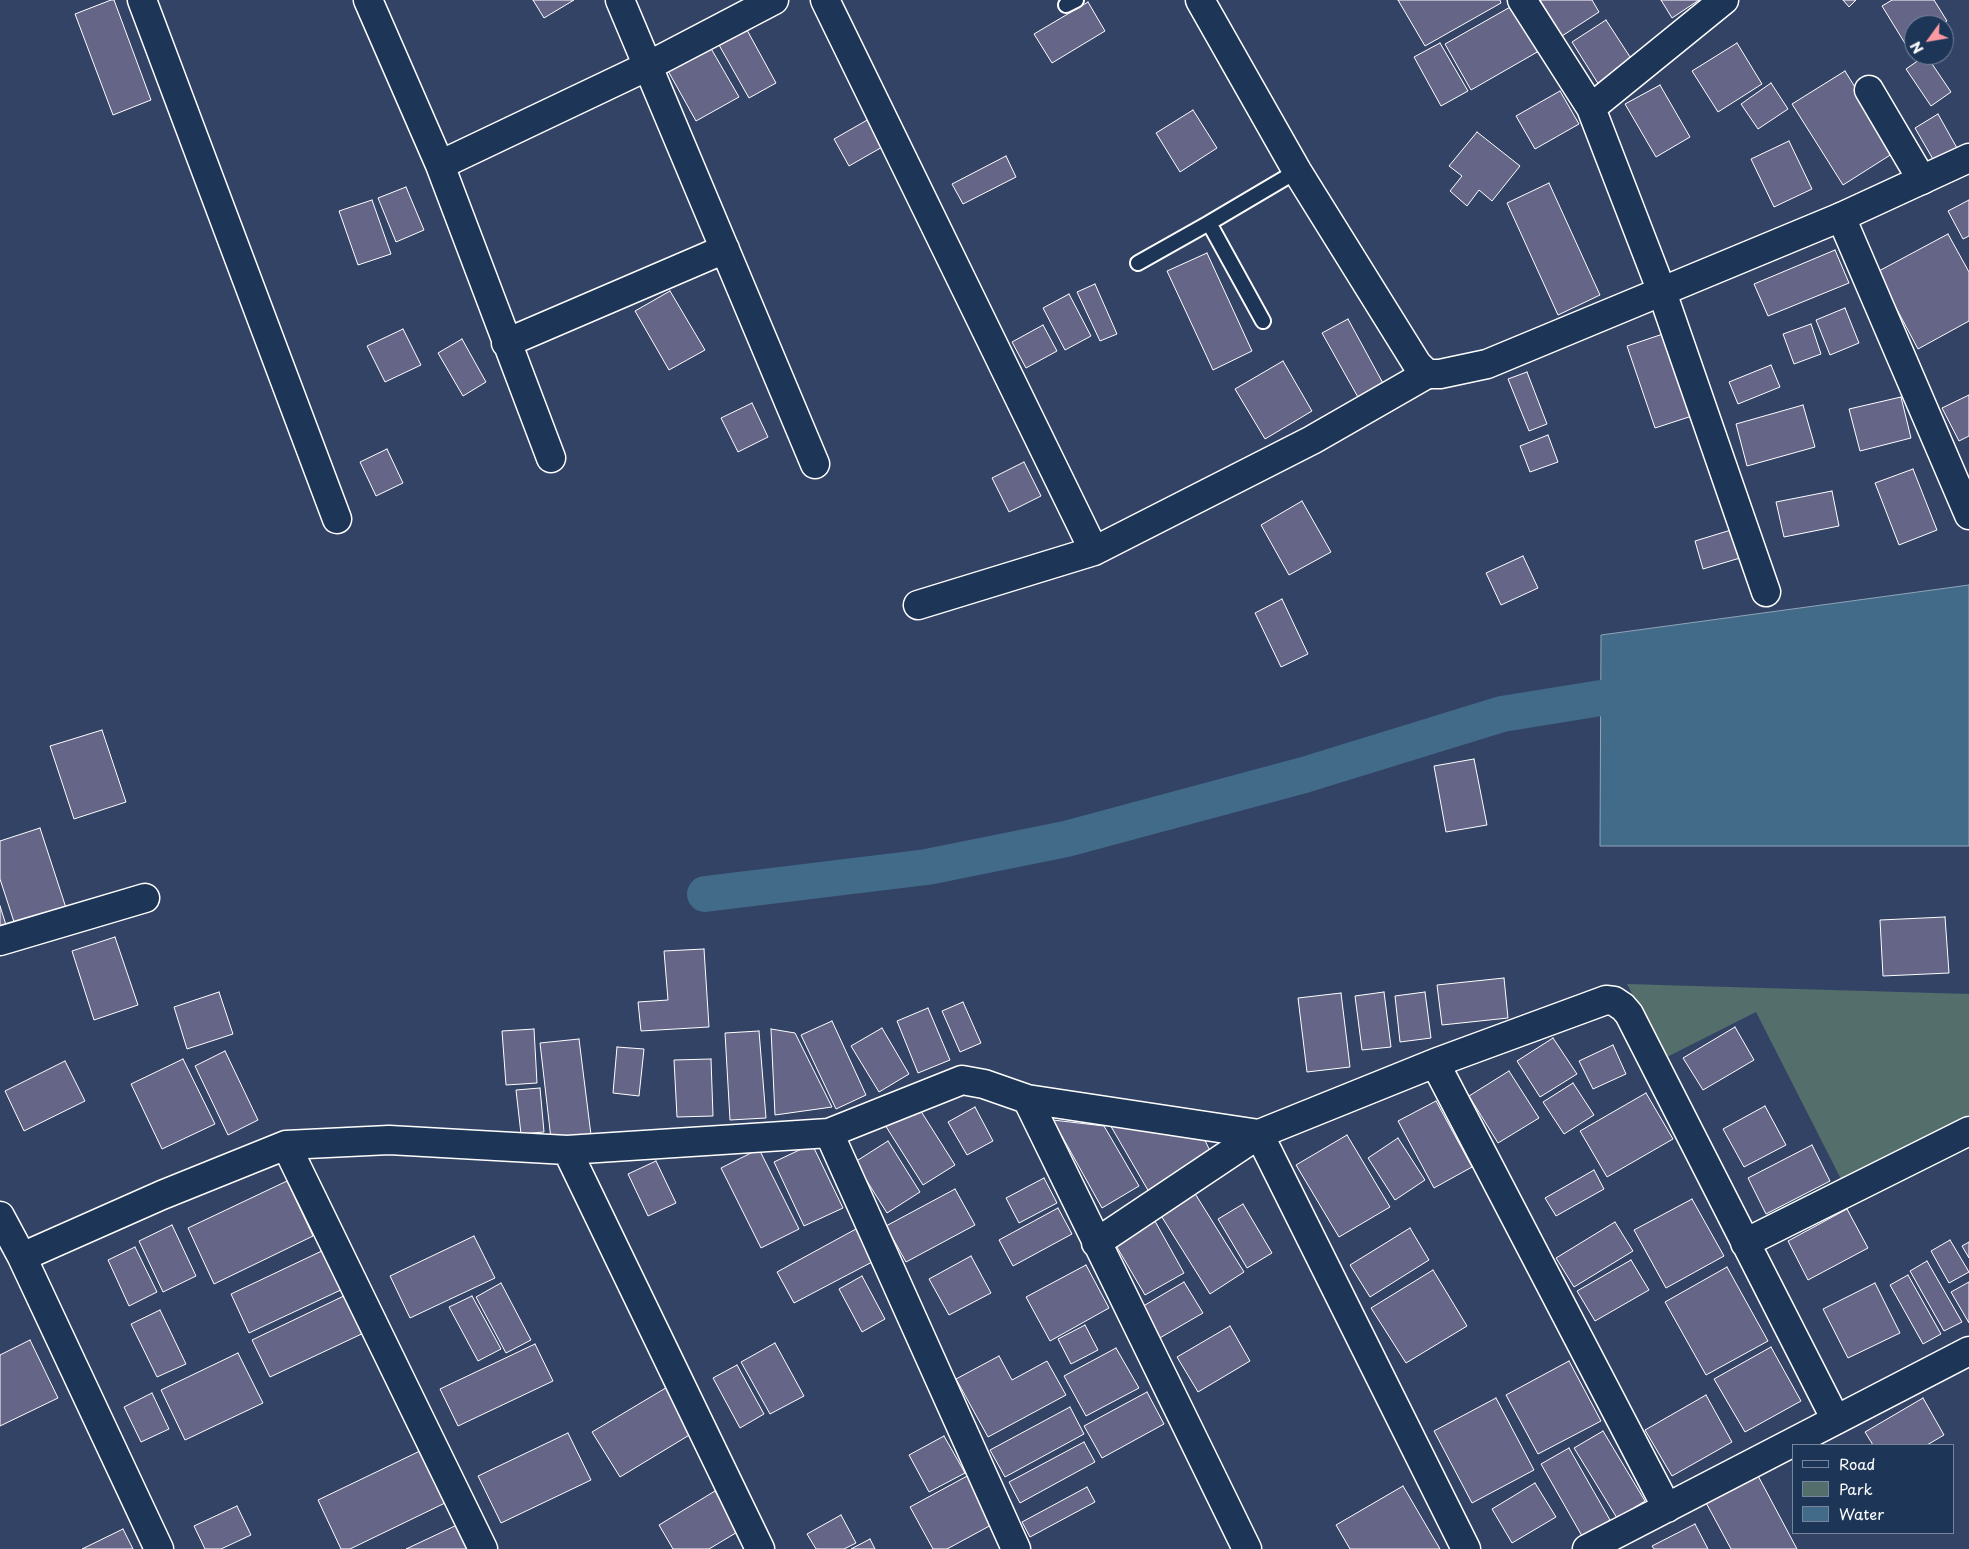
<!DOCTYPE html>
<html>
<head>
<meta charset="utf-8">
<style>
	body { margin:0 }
	#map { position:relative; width:1969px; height:1549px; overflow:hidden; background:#334366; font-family:"Playpen Sans",sans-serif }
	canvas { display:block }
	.legend { position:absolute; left:1792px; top:1444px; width:162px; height:90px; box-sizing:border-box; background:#1d3557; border:1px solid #77869a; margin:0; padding:6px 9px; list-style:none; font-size:15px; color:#fff }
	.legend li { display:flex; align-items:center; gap:10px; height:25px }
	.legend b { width:25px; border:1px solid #77869a }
	.north { position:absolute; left:1904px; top:15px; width:50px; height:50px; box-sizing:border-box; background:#1d3557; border:1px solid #77869a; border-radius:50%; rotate:238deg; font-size:14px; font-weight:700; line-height:20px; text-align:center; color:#fff }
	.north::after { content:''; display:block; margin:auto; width:18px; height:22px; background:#ff9aa2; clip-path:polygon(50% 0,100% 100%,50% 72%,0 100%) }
</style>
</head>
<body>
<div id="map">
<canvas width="1969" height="1549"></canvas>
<ul class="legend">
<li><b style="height:6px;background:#1d3557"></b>Road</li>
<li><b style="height:14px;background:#536e6b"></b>Park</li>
<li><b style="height:14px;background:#426a89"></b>Water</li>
</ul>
<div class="north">N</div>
</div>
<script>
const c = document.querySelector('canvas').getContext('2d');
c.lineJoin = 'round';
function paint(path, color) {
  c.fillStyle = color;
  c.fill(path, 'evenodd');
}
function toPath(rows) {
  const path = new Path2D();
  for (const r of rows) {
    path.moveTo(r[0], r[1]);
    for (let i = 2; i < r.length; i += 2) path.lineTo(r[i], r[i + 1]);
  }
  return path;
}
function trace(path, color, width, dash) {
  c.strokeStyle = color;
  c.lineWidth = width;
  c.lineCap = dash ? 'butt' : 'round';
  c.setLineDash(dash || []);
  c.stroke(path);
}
const green = toPath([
	[1627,984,1969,994,1969,1117,1842,1181,1756,1012,1665,1058]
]);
const water = toPath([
	[1969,585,1969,846,1600,846,1601,635,1969,585]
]);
const canal = toPath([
	[705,894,927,867,1066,839,1304,775,1502,714,1601,698]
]);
const building = toPath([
	[111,0,114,0,151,100,113,115,75,14,111,0],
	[533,0,574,0,544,18,533,0],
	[1398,0,1500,0,1501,3,1425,46,1398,0],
	[1540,0,1592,0,1599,12,1562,36,1540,0],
	[1661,0,1699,0,1672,18,1661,0],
	[1843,0,1856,0,1849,7,1843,0],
	[1892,0,1934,0,1947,21,1939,25,1914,25,1914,40,1906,45,1882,6,1892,0],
	[1088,2,1105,31,1052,63,1034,34,1088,2],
	[1512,6,1539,51,1471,90,1445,44,1512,6],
	[1606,20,1634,63,1599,85,1572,42,1606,20],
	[747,30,776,83,749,98,719,45,747,30],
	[1440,43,1468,91,1441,106,1414,57,1440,43],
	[1737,43,1762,84,1718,112,1692,71,1737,43],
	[709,45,739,97,696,121,667,69,709,45],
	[1926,55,1951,92,1931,106,1906,69,1926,55],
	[1845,71,1895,152,1843,185,1792,104,1845,71],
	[1771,83,1788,109,1758,129,1741,104,1771,83],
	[1660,85,1690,137,1656,157,1625,104,1660,85],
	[1560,91,1579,124,1535,149,1516,116,1560,91],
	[1193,110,1217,148,1180,172,1156,133,1193,110],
	[1938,114,1957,148,1934,161,1915,128,1938,114],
	[869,119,884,146,849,166,834,139,869,119],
	[1477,132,1520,166,1492,201,1479,190,1467,206,1450,191,1462,176,1449,166,1477,132],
	[1789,141,1812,189,1774,207,1751,159,1789,141],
	[1006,156,1016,177,963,204,952,184,1006,156],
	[1549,183,1600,295,1558,315,1507,203,1549,183],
	[406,187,424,230,396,242,378,198,406,187],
	[372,200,391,254,358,265,339,211,372,200],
	[1969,200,1969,236,1963,239,1948,211,1969,200],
	[1948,234,1969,272,1969,321,1918,349,1877,272,1948,234],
	[1835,250,1849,283,1768,316,1754,284,1835,250],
	[1207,253,1252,351,1213,370,1167,271,1207,253],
	[1095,284,1117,334,1100,341,1077,292,1095,284],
	[670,291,705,350,669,370,635,311,670,291],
	[1069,294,1091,336,1065,350,1043,308,1069,294],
	[1845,308,1859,343,1830,355,1816,320,1845,308],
	[1348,319,1384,385,1359,399,1322,333,1348,319],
	[1811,324,1821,354,1794,364,1783,334,1811,324],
	[1043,325,1057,351,1026,368,1012,342,1043,325],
	[403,329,421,365,385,382,367,346,403,329],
	[1663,334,1692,416,1655,428,1627,346,1663,334],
	[462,339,486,382,463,396,438,353,462,339],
	[1283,361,1312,411,1265,439,1235,389,1283,361],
	[1771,365,1780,387,1738,404,1729,382,1771,365],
	[1527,372,1547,424,1529,431,1508,379,1527,372],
	[1969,395,1969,436,1959,441,1942,408,1969,395],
	[1901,397,1911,438,1860,451,1849,409,1901,397],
	[752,403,768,437,738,452,721,418,752,403],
	[1803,405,1815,447,1747,466,1736,424,1803,405],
	[1548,435,1558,462,1530,472,1520,446,1548,435],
	[387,449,403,483,376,496,360,462,387,449],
	[1024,462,1041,496,1009,512,992,478,1024,462],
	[1913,469,1937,530,1899,545,1875,483,1913,469],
	[1832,491,1839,526,1784,537,1776,502,1832,491],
	[1302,501,1331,552,1289,575,1261,525,1302,501],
	[1731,530,1740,558,1703,569,1695,541,1731,530],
	[1523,556,1538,588,1501,605,1486,573,1523,556],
	[1282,599,1308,654,1281,667,1255,613,1282,599],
	[102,730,126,802,74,819,50,746,102,730],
	[1474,759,1487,825,1446,832,1434,766,1474,759],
	[40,828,67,911,16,928,0,879,0,841,40,828],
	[0,906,6,925,0,927,0,906],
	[1945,917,1949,973,1883,976,1880,920,1945,917],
	[115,937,138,1005,94,1020,72,951,115,937],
	[704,949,709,1027,641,1031,638,1002,668,1000,664,951,704,949],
	[1504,978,1508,1018,1442,1025,1437,985,1504,978],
	[219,992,233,1034,187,1049,174,1007,219,992],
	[1384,992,1391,1047,1362,1050,1355,996,1384,992],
	[1425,992,1431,1038,1400,1042,1395,996,1425,992],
	[1341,993,1350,1067,1307,1072,1298,998,1341,993],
	[963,1002,981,1043,960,1052,942,1011,963,1002],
	[928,1008,950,1060,918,1073,897,1021,928,1008],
	[832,1021,866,1095,836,1109,801,1035,832,1021],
	[1735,1027,1754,1060,1703,1090,1683,1058,1735,1027],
	[882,1028,909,1074,879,1092,851,1046,882,1028],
	[534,1029,537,1083,506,1085,502,1031,534,1029],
	[771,1029,795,1033,832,1107,775,1115,771,1029],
	[759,1031,766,1118,730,1120,725,1033,759,1031],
	[1553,1038,1577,1074,1540,1097,1517,1061,1553,1038],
	[579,1039,591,1135,551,1139,540,1043,579,1039],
	[1613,1045,1626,1074,1593,1089,1579,1061,1613,1045],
	[617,1047,644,1049,639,1096,613,1093,617,1047],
	[225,1051,258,1120,228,1135,195,1066,225,1051],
	[183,1059,215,1124,162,1149,131,1084,183,1059],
	[711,1059,713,1116,677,1117,674,1060,711,1059],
	[65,1061,85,1101,24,1131,5,1091,65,1061],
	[1509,1071,1539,1118,1498,1143,1469,1096,1509,1071],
	[1573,1083,1594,1115,1564,1134,1543,1102,1573,1083],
	[540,1088,544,1132,521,1134,516,1090,540,1088],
	[1646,1093,1673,1139,1607,1177,1580,1131,1646,1093],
	[1436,1101,1472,1167,1434,1188,1398,1121,1436,1101],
	[917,1105,955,1165,923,1185,885,1125,917,1105],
	[1765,1106,1786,1145,1744,1167,1723,1129,1765,1106],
	[975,1107,993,1141,967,1155,948,1122,975,1107],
	[1053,1120,1104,1126,1139,1186,1102,1208,1053,1120],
	[1109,1123,1201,1132,1210,1151,1149,1192,1109,1123],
	[1347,1135,1390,1207,1339,1237,1296,1165,1347,1135],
	[1398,1138,1425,1180,1395,1200,1368,1158,1398,1138],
	[888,1141,920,1192,887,1213,855,1162,888,1141],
	[812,1144,843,1208,804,1226,774,1162,812,1144],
	[1812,1145,1830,1181,1766,1214,1748,1178,1812,1145],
	[759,1149,799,1229,761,1248,721,1168,759,1149],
	[656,1161,676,1203,648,1216,628,1174,656,1161],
	[1594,1170,1604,1189,1556,1216,1545,1198,1594,1170],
	[1044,1178,1057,1203,1019,1223,1006,1198,1044,1178],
	[287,1181,313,1236,214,1284,188,1228,287,1181],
	[955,1189,975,1225,906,1262,886,1226,955,1189],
	[1194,1192,1244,1272,1210,1294,1160,1214,1194,1192],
	[1692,1199,1724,1256,1666,1288,1634,1230,1692,1199],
	[1243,1204,1272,1253,1247,1268,1218,1219,1243,1204],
	[1058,1208,1072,1234,1013,1266,999,1240,1058,1208],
	[1847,1209,1868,1248,1808,1280,1788,1241,1847,1209],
	[1151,1214,1184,1273,1145,1295,1111,1237,1151,1214],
	[1615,1222,1633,1251,1574,1287,1556,1258,1615,1222],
	[172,1225,196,1276,163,1292,139,1241,172,1225],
	[1410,1228,1429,1260,1370,1297,1350,1265,1410,1228],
	[856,1229,874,1261,794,1303,777,1272,856,1229],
	[474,1236,495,1278,410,1318,390,1276,474,1236],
	[1950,1240,1969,1272,1949,1283,1931,1251,1950,1240],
	[1969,1242,1969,1258,1962,1246,1969,1242],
	[135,1247,157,1292,129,1306,108,1260,135,1247],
	[326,1249,345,1288,249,1333,231,1294,326,1249],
	[971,1256,991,1293,949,1315,929,1279,971,1256],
	[1631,1260,1649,1290,1595,1321,1577,1291,1631,1260],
	[1927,1261,1962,1322,1944,1331,1910,1271,1927,1261],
	[1086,1265,1109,1308,1050,1341,1026,1297,1086,1265],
	[1727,1267,1768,1341,1706,1375,1665,1302,1727,1267],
	[1433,1270,1467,1326,1406,1363,1371,1308,1433,1270],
	[1908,1275,1941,1334,1923,1344,1890,1285,1908,1275],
	[862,1276,885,1319,862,1332,839,1289,862,1276],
	[1184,1282,1203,1313,1158,1339,1140,1308,1184,1282],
	[1969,1282,1969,1323,1951,1292,1969,1282],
	[501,1283,531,1340,506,1353,476,1297,501,1283],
	[1875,1283,1900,1333,1848,1358,1823,1309,1875,1283],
	[350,1293,368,1331,270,1377,252,1340,350,1293],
	[472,1296,501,1349,478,1361,449,1307,472,1296],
	[160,1310,186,1364,157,1377,131,1324,160,1310],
	[1085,1325,1098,1350,1071,1364,1058,1339,1085,1325],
	[1230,1326,1250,1361,1198,1392,1177,1357,1230,1326],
	[30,1340,58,1398,0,1426,0,1355,30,1340],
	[775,1343,804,1396,770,1414,741,1362,775,1343],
	[535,1344,553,1381,458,1426,440,1389,535,1344],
	[1771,1347,1801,1401,1745,1432,1714,1379,1771,1347],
	[1116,1348,1139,1388,1086,1416,1064,1376,1116,1348],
	[238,1353,263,1403,185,1440,161,1390,238,1353],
	[999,1356,1012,1380,1047,1361,1066,1395,988,1437,956,1379,999,1356],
	[1569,1361,1601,1421,1538,1454,1506,1395,1569,1361],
	[737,1365,764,1414,740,1428,713,1378,737,1365],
	[669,1386,696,1431,620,1477,592,1432,669,1386],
	[1147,1392,1164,1424,1102,1458,1084,1426,1147,1392],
	[152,1393,169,1429,141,1442,124,1407,152,1393],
	[1706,1395,1732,1442,1672,1476,1645,1430,1706,1395],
	[1496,1398,1534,1470,1472,1503,1434,1431,1496,1398],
	[1923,1398,1944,1435,1927,1445,1873,1445,1865,1432,1923,1398],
	[1070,1407,1084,1434,1005,1477,990,1450,1070,1407],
	[1603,1431,1645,1501,1617,1518,1574,1448,1603,1431],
	[568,1433,591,1480,501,1523,478,1476,568,1433],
	[944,1436,965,1473,929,1492,909,1455,944,1436],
	[1084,1442,1095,1462,1020,1503,1009,1482,1084,1442],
	[1569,1448,1610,1520,1582,1536,1541,1464,1569,1448],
	[420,1451,445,1503,350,1549,341,1549,318,1500,420,1451],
	[1756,1472,1797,1549,1731,1549,1704,1499,1756,1472],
	[969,1475,995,1523,947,1549,933,1549,910,1507,969,1475],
	[1535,1483,1556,1517,1512,1543,1492,1509,1535,1483],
	[1403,1486,1440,1549,1350,1549,1336,1525,1403,1486],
	[1087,1487,1095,1502,1030,1537,1022,1522,1087,1487],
	[715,1491,739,1531,709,1549,673,1549,659,1525,715,1491],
	[237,1506,251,1535,221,1549,205,1549,194,1526,237,1506],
	[841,1515,856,1543,844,1549,816,1549,807,1534,841,1515],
	[1695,1524,1708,1549,1654,1549,1652,1546,1695,1524],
	[457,1525,468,1549,406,1549,457,1525],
	[123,1529,133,1549,82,1549,123,1529],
	[870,1539,875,1549,851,1549,870,1539]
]);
const service = toPath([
	[1066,5,1076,0],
	[1138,263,1209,223],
	[1263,321,1209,223,1297,171]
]);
const minor = toPath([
	[142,0,337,519],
	[368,0,440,165,551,458],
	[620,0,815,464],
	[825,0,1094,551],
	[1522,0,1591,108,1662,292,1766,592],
	[1869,90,1922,180],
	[1591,108,1724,0],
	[440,165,648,66,774,0],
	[1841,217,1969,515],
	[506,343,725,249],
	[918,605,1094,551,1312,440,1427,374],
	[0,941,145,898],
	[1435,1063,1667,1508],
	[1027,1099,1247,1549],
	[829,1133,1016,1549],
	[286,1145,483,1549],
	[567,1150,760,1549],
	[0,1216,22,1257,159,1549],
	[1096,1243,1259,1134,1466,1549],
	[1745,1243,1969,1131],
	[22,1257,162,1195,286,1145,389,1140,567,1150,829,1133,962,1080,984,1084,1027,1099,1259,1134,1435,1063,1606,1000,1614,1001,1623,1007,1629,1014,1836,1420],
	[1587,1549,1969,1351]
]);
const tertiary = toPath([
	[1200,0,1297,171,1417,364,1427,374,1440,374,1487,364,1841,217,1969,158]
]);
paint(green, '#536e6b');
paint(water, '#426a89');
trace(water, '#8ea6b8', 1);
trace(canal, '#426a89', 36);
paint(building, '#656588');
trace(building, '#fff', 1);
trace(service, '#fff', 18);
trace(minor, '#fff', 31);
trace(tertiary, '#fff', 31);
trace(service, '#1d3557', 14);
trace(minor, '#1d3557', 28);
trace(tertiary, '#1d3557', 28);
</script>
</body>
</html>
